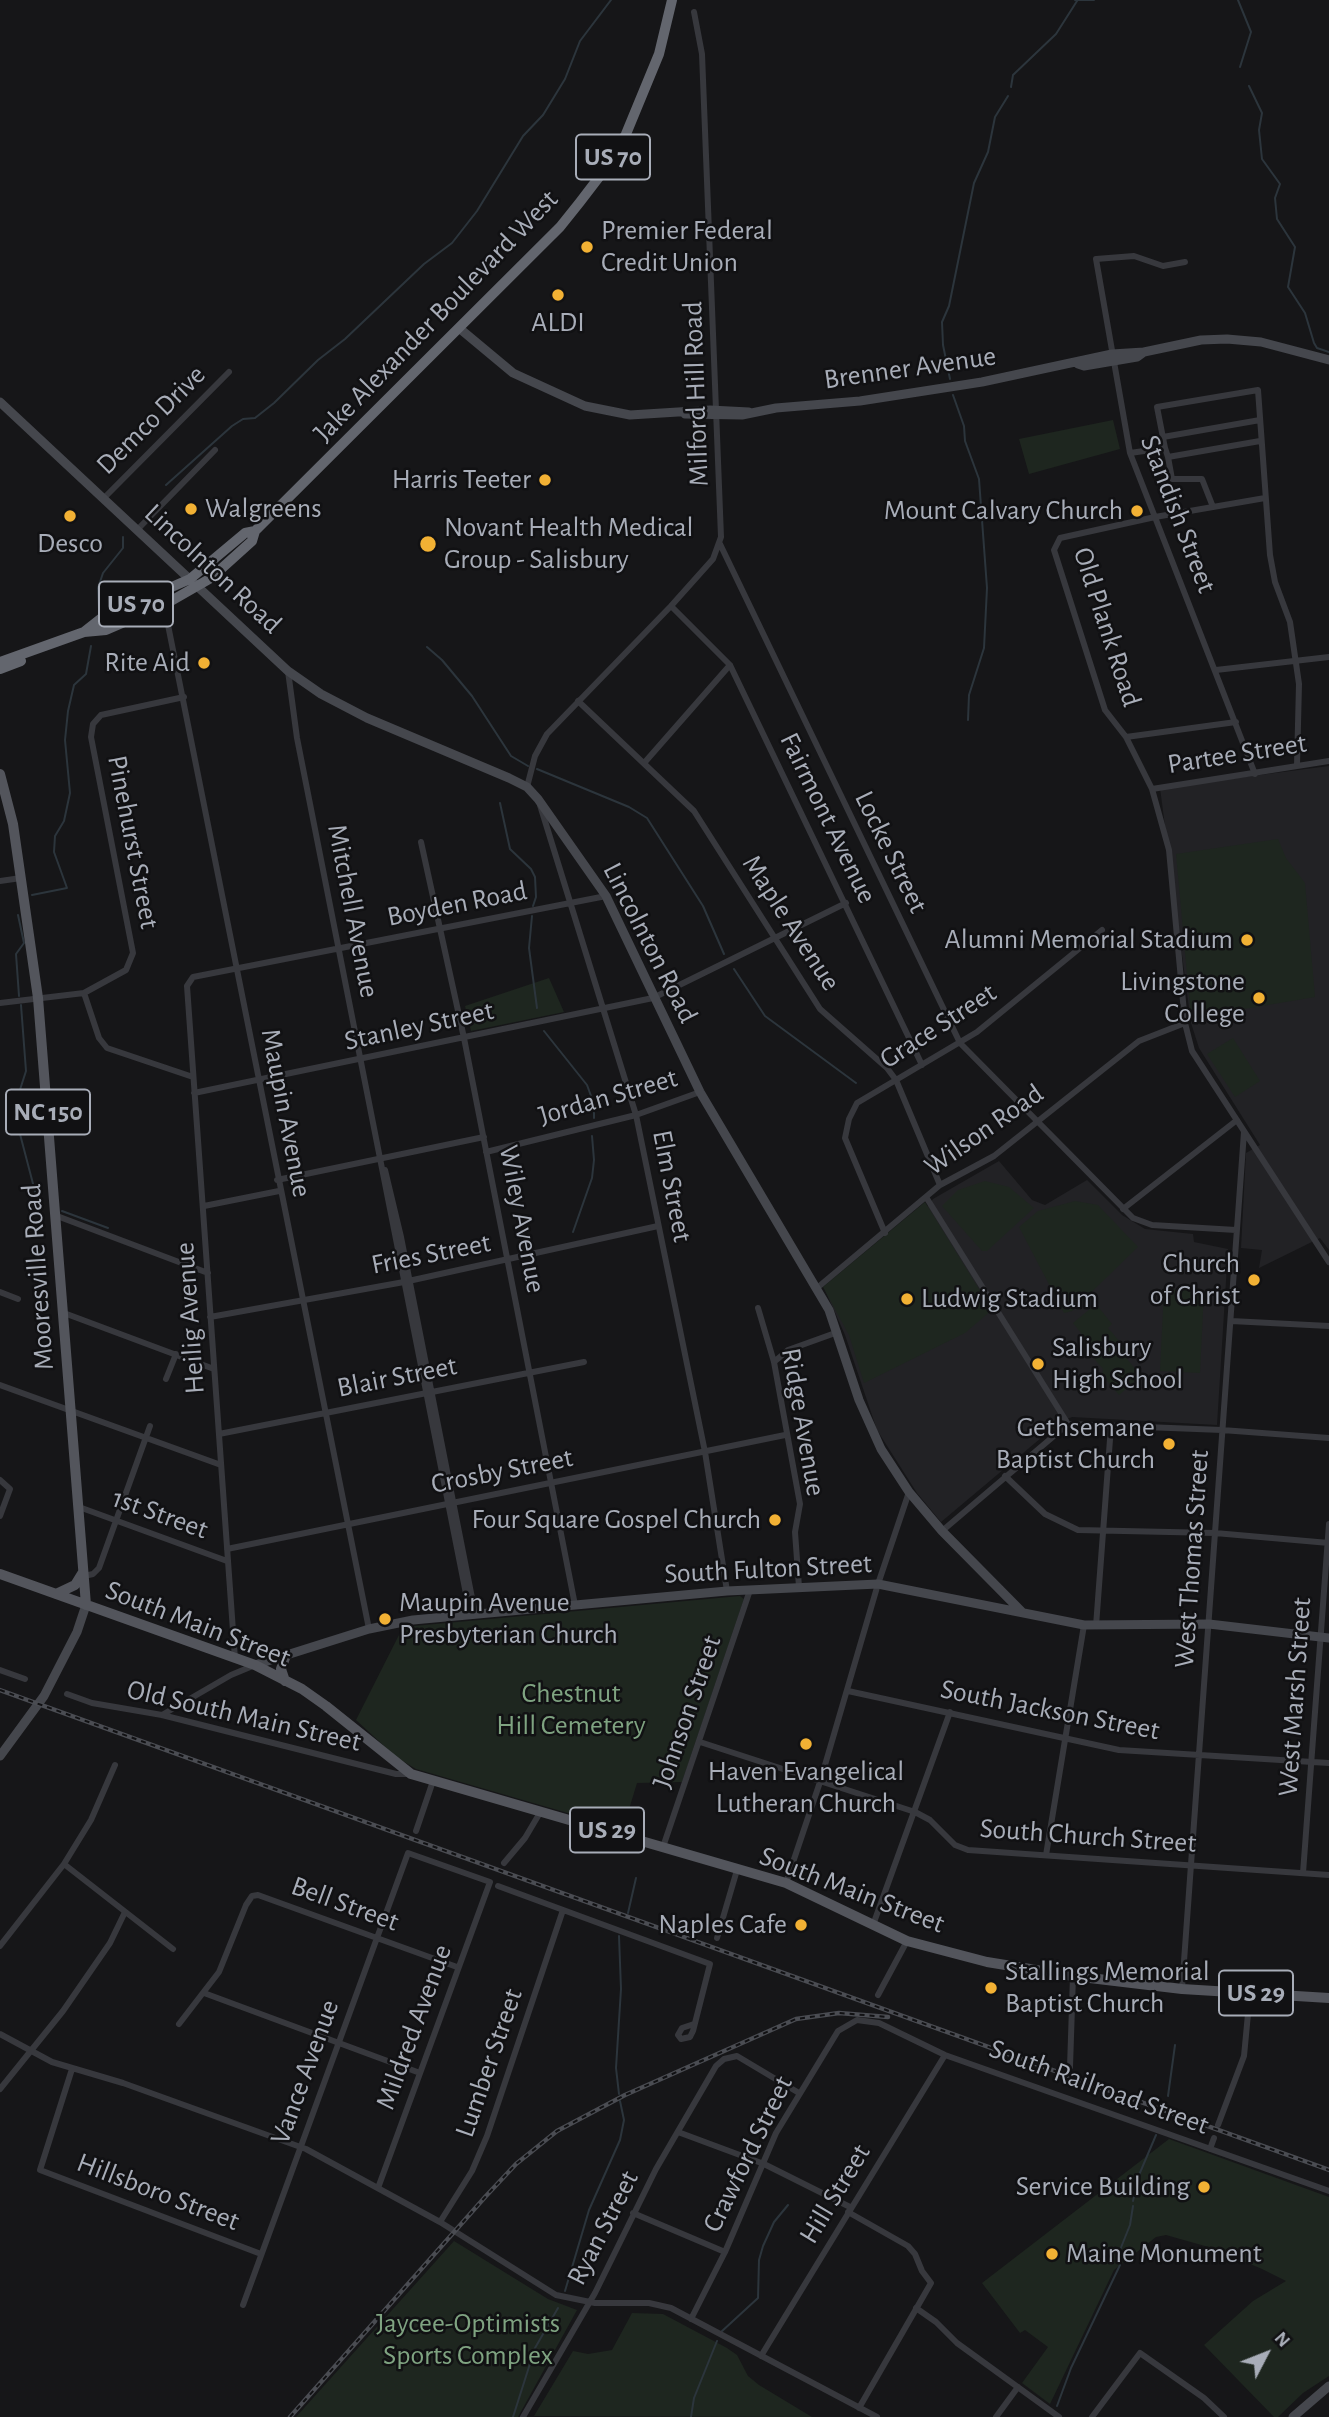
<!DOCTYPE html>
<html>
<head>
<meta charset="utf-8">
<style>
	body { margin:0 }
	#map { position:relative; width:1329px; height:2417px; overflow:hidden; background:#161618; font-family:"Alegreya Sans",sans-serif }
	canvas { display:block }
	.north { position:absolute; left:1231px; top:2319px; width:70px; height:70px; -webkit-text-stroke:5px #111113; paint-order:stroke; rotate:48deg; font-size:19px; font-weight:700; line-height:28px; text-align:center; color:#a8adb8 }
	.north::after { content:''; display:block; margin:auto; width:24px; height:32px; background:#a8adb8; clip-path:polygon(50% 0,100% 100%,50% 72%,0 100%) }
</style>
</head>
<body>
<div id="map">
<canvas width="1329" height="2417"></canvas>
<div class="north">N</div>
</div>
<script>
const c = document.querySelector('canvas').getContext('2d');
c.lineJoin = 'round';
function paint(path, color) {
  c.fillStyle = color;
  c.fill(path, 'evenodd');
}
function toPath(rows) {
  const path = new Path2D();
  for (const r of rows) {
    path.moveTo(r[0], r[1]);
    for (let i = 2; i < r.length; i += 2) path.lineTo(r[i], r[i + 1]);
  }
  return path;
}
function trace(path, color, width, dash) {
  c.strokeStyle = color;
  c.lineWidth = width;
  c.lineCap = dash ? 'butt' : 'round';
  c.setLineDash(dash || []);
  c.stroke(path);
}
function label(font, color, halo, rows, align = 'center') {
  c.font = font + ' "Alegreya Sans",sans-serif';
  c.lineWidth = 5;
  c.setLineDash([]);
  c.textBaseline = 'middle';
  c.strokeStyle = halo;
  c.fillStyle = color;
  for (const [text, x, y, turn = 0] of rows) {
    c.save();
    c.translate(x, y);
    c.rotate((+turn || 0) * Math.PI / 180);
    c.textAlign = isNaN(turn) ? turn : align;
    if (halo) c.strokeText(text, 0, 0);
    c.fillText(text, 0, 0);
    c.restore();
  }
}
const built = toPath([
	[1329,766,1329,1250,1320,1238,1259,1268,1262,1250,1241,1248,1246,1153,1260,1145,1199,1048,1191,1023,1160,788],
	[999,1161,1032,1200,1045,1205,1087,1180,1122,1215,1145,1229,1193,1234,1194,1242,1228,1249,1217,1425,1072,1417,1060,1422,941,1522,917,1493,877,1430,845,1335,825,1290,919,1219,933,1199]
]);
const green = toPath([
	[1113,420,1120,449,1029,474,1019,439],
	[1278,839,1286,858,1305,883,1315,997,1191,1018,1176,854],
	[549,978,564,1012,471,1031,465,1006],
	[1233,1038,1260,1081,1235,1097,1207,1054],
	[985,1181,1009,1187,1034,1208,987,1251,982,1251,942,1206,958,1190],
	[1075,1201,1098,1205,1138,1247,1072,1311,1064,1313,1019,1227,1038,1211],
	[925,1202,992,1310,965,1333,864,1383,849,1335,823,1287],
	[1164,1289,1204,1291,1200,1373,1160,1371],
	[1096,1304,1112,1324,1108,1328,1127,1350,1123,1354,1141,1376,1119,1395,1102,1375,1103,1369,1086,1349,1089,1343,1073,1323],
	[740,1596,744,1599,682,1782,637,1783,623,1829,416,1769,396,1757,356,1720,403,1627],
	[1169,2139,1329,2197,1329,2376,1303,2393,1278,2417,1274,2417,1204,2345,1253,2301,1286,2281,1262,2269,1212,2248,1166,2235,1156,2237,1114,2270,1050,2404,1022,2383,1048,2347,1025,2330,1020,2333,982,2283],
	[454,2241,548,2299,577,2310,518,2417,296,2417],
	[632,2313,663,2314,727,2348,737,2355,748,2376,759,2385,812,2417,534,2416,573,2351,588,2354,612,2350]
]);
const stream = toPath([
	[1075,0,1094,0],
	[1238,0,1251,32,1240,67],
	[1249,86,1262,113,1259,130,1262,159,1280,184,1275,198,1277,219,1295,247,1288,287,1305,313,1314,343,1317,348,1329,352],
	[1011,87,1013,75,1056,34,1077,1],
	[950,379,943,345,942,322,949,306,974,183,988,152,995,117,1008,96],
	[953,395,964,426,965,441,979,479,987,588,984,648,969,695,968,720],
	[166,485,232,426,243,419,255,418,274,403,318,360,345,339,424,264,452,243,477,211,523,136,543,115,565,79,580,41,611,0],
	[99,610,98,588,103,573,123,548,123,537],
	[427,647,442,660,472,696,511,756,528,766],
	[537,769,629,807,647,818,703,906,724,954],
	[500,803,510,849,531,869,535,877,536,897,533,906],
	[32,895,67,888,54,852,55,836,64,821,70,793,65,740,68,711,74,685,86,674,91,646],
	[18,915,24,943,16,954,19,996],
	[532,916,529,948,537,1008],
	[734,969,765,1016,856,1083],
	[21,1005,26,1071,17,1099,15,1115,37,1199],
	[544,1031,587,1085,594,1104,594,1118],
	[62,1211,108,1228],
	[573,1232,592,1178,594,1160,592,1136],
	[628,1913,636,1878],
	[619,2094,616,2068,621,1989,619,1936],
	[1168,2096,1175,2045],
	[1133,2201,1139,2175,1156,2135],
	[565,2291,589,2210,620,2140,624,2120,620,2101],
	[721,2332,758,2298,759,2260,763,2246,774,2222,788,2205],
	[1057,2406,1071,2368,1120,2265,1120,2250,1130,2225,1133,2206],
	[513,2417,535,2348,558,2308],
	[691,2417,694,2398,717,2341]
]);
const street = toPath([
	[1185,262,1163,266,1134,256,1096,259,1130,453,1255,774],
	[1163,437,1260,420],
	[1165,448,1157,407,1258,390,1270,555,1275,582,1290,622,1299,684,1297,765],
	[1130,453,1165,448,1168,457,1260,441],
	[1168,457,1172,479,1202,479,1213,507],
	[104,498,229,372],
	[1265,498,1155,517,1060,538,1054,550,1105,710,1126,737,1152,789,1169,850,1185,1023,1192,1051,1329,1262],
	[137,530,215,450],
	[720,544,960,1043,1133,1218,1152,1225,1236,1230],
	[164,605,369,1629],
	[671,606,730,665,922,1065],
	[1216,670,1329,657],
	[288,671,297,738,470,1614],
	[578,701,694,811,820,1009,887,1068,896,1080,940,1185],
	[1126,737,1236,722],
	[645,762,730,665],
	[527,787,535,756,547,734,671,606,713,559,721,537,702,54,694,12],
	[1152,789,1329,761],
	[540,805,636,1115,705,1452,727,1591],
	[421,842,464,1038,575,1605],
	[0,881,21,878],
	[84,993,99,1038,107,1048,193,1077],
	[0,1003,84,993,126,970,133,953,91,737,93,724,101,715,184,697],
	[194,1093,653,998,846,903],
	[486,1152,636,1115,700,1092],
	[385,1170,401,1237,475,1613],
	[277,1180,484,1137],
	[926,1197,1068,1424],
	[204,1206,279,1191],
	[1123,1209,1237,1120],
	[57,1216,208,1273],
	[885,1233,845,1138,849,1119,857,1103,977,1032,1102,930],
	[817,1288,940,1185,994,1156,1139,1041,1185,1023],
	[0,1292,18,1299],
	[758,1308,774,1362,800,1504,795,1532,799,1587],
	[64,1313,214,1369],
	[210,1317,404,1282,658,1226],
	[1231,1321,1329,1326],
	[774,1362,788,1350,838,1332],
	[166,1379,176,1354],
	[0,1385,221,1465],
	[1068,1424,1222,1430,1329,1438],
	[219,1434,584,1362],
	[1005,1476,1045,1514,1078,1530,1215,1533,1329,1543],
	[0,1480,10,1489,0,1516],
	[79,1507,227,1561],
	[942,1531,1068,1424],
	[227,1549,785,1435],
	[84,1576,93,1574,99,1568,150,1426],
	[1096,1626,1111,1426],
	[235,1659,187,986,193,977,606,896],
	[0,1670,25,1679],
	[848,1691,1119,1750,1329,1763],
	[67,1694,92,1703,162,1715,396,1774,409,1774],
	[162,1715,231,1675,255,1665],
	[700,1742,915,1812,930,1820,955,1845,968,1850,1329,1875],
	[416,1831,433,1781],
	[663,1847,750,1590],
	[1046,1855,1084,1625],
	[504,1863,525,1838,541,1811],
	[64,1864,173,1949],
	[1303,1873,1329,1524],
	[786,1883,820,1782,878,1584,909,1492],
	[498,1886,710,1964,693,2031,690,2037,681,2039,678,2035,682,2028,694,2024],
	[873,1925,950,1712],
	[717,1938,737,1870],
	[0,1946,64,1864,91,1820,115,1765],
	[1182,1989,1244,1132],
	[204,1993,420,2073],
	[878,1995,907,1941],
	[179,2024,219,1972,246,1905,252,1896,258,1895,457,1967],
	[0,2034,52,2062,123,2083,306,2149,440,2222,556,2295,595,2303,649,2303,671,2308,877,2417],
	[1070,2067,1073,1976],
	[72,2069,40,2170,261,2254],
	[0,2089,63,2011,110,1943,125,1912],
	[1218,2125,1244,2056,1250,1993],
	[678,2132,764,2164,850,2207],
	[1210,2149,1214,2138],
	[848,2212,908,2246,915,2254,922,2271,931,2283,859,2408],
	[633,2213,725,2252],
	[440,2222,472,2171,487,2136,563,1910],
	[243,2305,408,1853,490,1882,378,2188],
	[916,2308,936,2322,957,2343,1059,2417],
	[691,2319,725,2252,776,2133,838,2031,857,2020,879,2023,945,2055,1329,2191],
	[761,2356,945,2055],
	[523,2417,595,2293,656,2169,716,2066,724,2059,737,2056,799,2093],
	[996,2417,1018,2387],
	[1092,2417,1140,2353,1204,2398,1224,2417]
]);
const secondary = toPath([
	[459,328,513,373,585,406,630,415,710,410,749,412],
	[1078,364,1084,366,1137,357,1144,352,1201,340,1227,339,1261,342,1329,360],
	[0,402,288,671,321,694,367,718,509,778,527,787,538,799,606,896,700,1092,829,1310,859,1400,881,1449,909,1492,942,1531,1022,1612],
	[685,414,742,415,776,408,860,401,982,382,1112,354,1144,352],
	[255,1665,369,1629,413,1620,727,1591,878,1584,1084,1625,1209,1624,1329,1638],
	[0,1756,44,1696,77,1632,86,1605],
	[1293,2417,1329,2386]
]);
const primary = toPath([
	[0,774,13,824,38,998,86,1605],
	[0,1574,255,1665,302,1689,326,1706,411,1774,786,1883,907,1941,987,1962,1073,1976,1182,1989,1329,1998],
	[56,1594,75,1585,83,1572],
	[285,1681,281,1669,286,1655]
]);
const highway = toPath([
	[84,632,103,617,190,579,245,533,255,531],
	[0,662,84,632,106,630,164,605,211,578,252,541,255,531,560,227,580,202,606,168,626,134,659,54,672,0],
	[0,669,21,661]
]);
const rail = toPath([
	[0,1690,1329,2170],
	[290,2417,486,2196,516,2164,557,2131,625,2095,796,2019,839,2013,888,2017]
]);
const markers = [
	[587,247,7,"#f2b134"],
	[558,295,7,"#f2b134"],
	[545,480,7,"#f2b134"],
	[191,509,7,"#f2b134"],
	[1137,511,7,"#f2b134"],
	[70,516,7,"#f2b134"],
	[428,544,9,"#f2b134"],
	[204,663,7,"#f2b134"],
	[1247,940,7,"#f2b134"],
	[1259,998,7,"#f2b134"],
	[1254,1280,7,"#f2b134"],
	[907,1299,7,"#f2b134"],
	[1038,1364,7,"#f2b134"],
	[1169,1444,7,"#f2b134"],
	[775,1520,7,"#f2b134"],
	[385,1619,7,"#f2b134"],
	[806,1744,7,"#f2b134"],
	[801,1925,7,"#f2b134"],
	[991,1988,7,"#f2b134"],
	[1204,2187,7,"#f2b134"],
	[1052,2254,7,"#f2b134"]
];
const shields = [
	[613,157,74],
	[136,604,74],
	[48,1112,84],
	[607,1830,74],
	[1256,1993,74]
];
const shieldNames = [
	["US 70",613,157],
	["US 70",136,604],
	["NC 150",48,1112],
	["US 29",607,1830],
	["US 29",1256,1993]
];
const poiNames = [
	["Premier Federal",601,231,"left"],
	["Credit Union",601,263,"left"],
	["ALDI",558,323,"center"],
	["Harris Teeter",531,480],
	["Walgreens",205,509,"left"],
	["Mount Calvary Church",1123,511],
	["Novant Health Medical",444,528,"left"],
	["Group - Salisbury",444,560,"left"],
	["Desco",70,544,"center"],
	["Rite Aid",190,663],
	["Alumni Memorial Stadium",1233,940],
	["Livingstone",1245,982],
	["College",1245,1014],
	["Church",1240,1264],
	["of Christ",1240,1296],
	["Ludwig Stadium",921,1299,"left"],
	["Salisbury",1052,1348,"left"],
	["High School",1052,1380,"left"],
	["Gethsemane",1155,1428],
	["Baptist Church",1155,1460],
	["Four Square Gospel Church",761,1520],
	["Maupin Avenue",399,1603,"left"],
	["Presbyterian Church",399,1635,"left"],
	["Haven Evangelical",806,1772,"center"],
	["Lutheran Church",806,1804,"center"],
	["Naples Cafe",787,1925],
	["Stallings Memorial",1005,1972,"left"],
	["Baptist Church",1005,2004,"left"],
	["Service Building",1190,2187],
	["Maine Monument",1066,2254,"left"]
];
const streetNames = [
	["Jake Alexander Boulevard West",436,316,-46],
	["Brenner Avenue",910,368,-8],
	["Milford Hill Road",696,394,-92],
	["Demco Drive",151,420,-45],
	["Standish Street",1178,514,69],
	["Lincolnton Road",213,569,43],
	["Old Plank Road",1107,627,72],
	["Partee Street",1237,754,-9],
	["Fairmont Avenue",828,818,64],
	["Pinehurst Street",133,842,79],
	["Locke Street",891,852,64],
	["Boyden Road",457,904,-11],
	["Mitchell Avenue",353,911,79],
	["Maple Avenue",791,923,57],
	["Lincolnton Road",650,943,63],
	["Stanley Street",419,1026,-12],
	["Grace Street",938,1026,-33],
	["Jordan Street",608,1097,-16],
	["Maupin Avenue",286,1113,79],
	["Wilson Road",984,1130,-35],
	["Elm Street",672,1186,79],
	["Wiley Avenue",522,1219,79],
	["Fries Street",431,1254,-11],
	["Mooresville Road",38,1277,-94],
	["Heilig Avenue",190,1318,-94],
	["Blair Street",397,1377,-11],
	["Ridge Avenue",803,1422,80],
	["Crosby Street",502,1471,-11],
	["1st Street",160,1514,20],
	["West Thomas Street",1192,1559,-86],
	["South Fulton Street",768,1569,-3],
	["South Main Street",198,1624,21],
	["West Marsh Street",1295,1697,-86],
	["South Jackson Street",1050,1710,11],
	["Johnson Street",687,1712,-71],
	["Old South Main Street",244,1716,13],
	["South Church Street",1088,1836,4],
	["South Main Street",852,1890,21],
	["Bell Street",345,1904,20],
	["Mildred Avenue",414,2027,-70],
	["Lumber Street",489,2063,-71],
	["Vance Avenue",305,2072,-70],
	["South Railroad Street",1099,2087,20],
	["Crawford Street",748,2154,-64],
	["Hillsboro Street",158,2192,21],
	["Hill Street",835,2194,-59],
	["Ryan Street",603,2228,-63]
];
const parkNames = [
	["Chestnut",571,1694],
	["Hill Cemetery",571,1726],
	["Jaycee-Optimists",468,2324],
	["Sports Complex",468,2356]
];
paint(built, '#222225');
paint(green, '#1e261f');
trace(stream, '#2c353c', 2);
trace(street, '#37383d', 6);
trace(secondary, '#45474d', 9);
trace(primary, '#53555c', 10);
trace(highway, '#63666e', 10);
trace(rail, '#4a4c52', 4.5);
trace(rail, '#111113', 2, [5]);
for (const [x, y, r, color] of markers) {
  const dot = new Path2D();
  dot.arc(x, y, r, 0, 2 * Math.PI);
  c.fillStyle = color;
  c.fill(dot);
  trace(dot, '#111113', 2.5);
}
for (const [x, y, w] of shields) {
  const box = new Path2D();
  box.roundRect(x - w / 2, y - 22.5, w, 45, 5);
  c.fillStyle = '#111113';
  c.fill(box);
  trace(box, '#a8adb8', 2);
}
label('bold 26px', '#a8adb8', null, shieldNames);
label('28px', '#a8adb8', '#111113', poiNames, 'right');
label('28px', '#a8adb8', '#111113', streetNames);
label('28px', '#7fa381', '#111113', parkNames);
</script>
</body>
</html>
